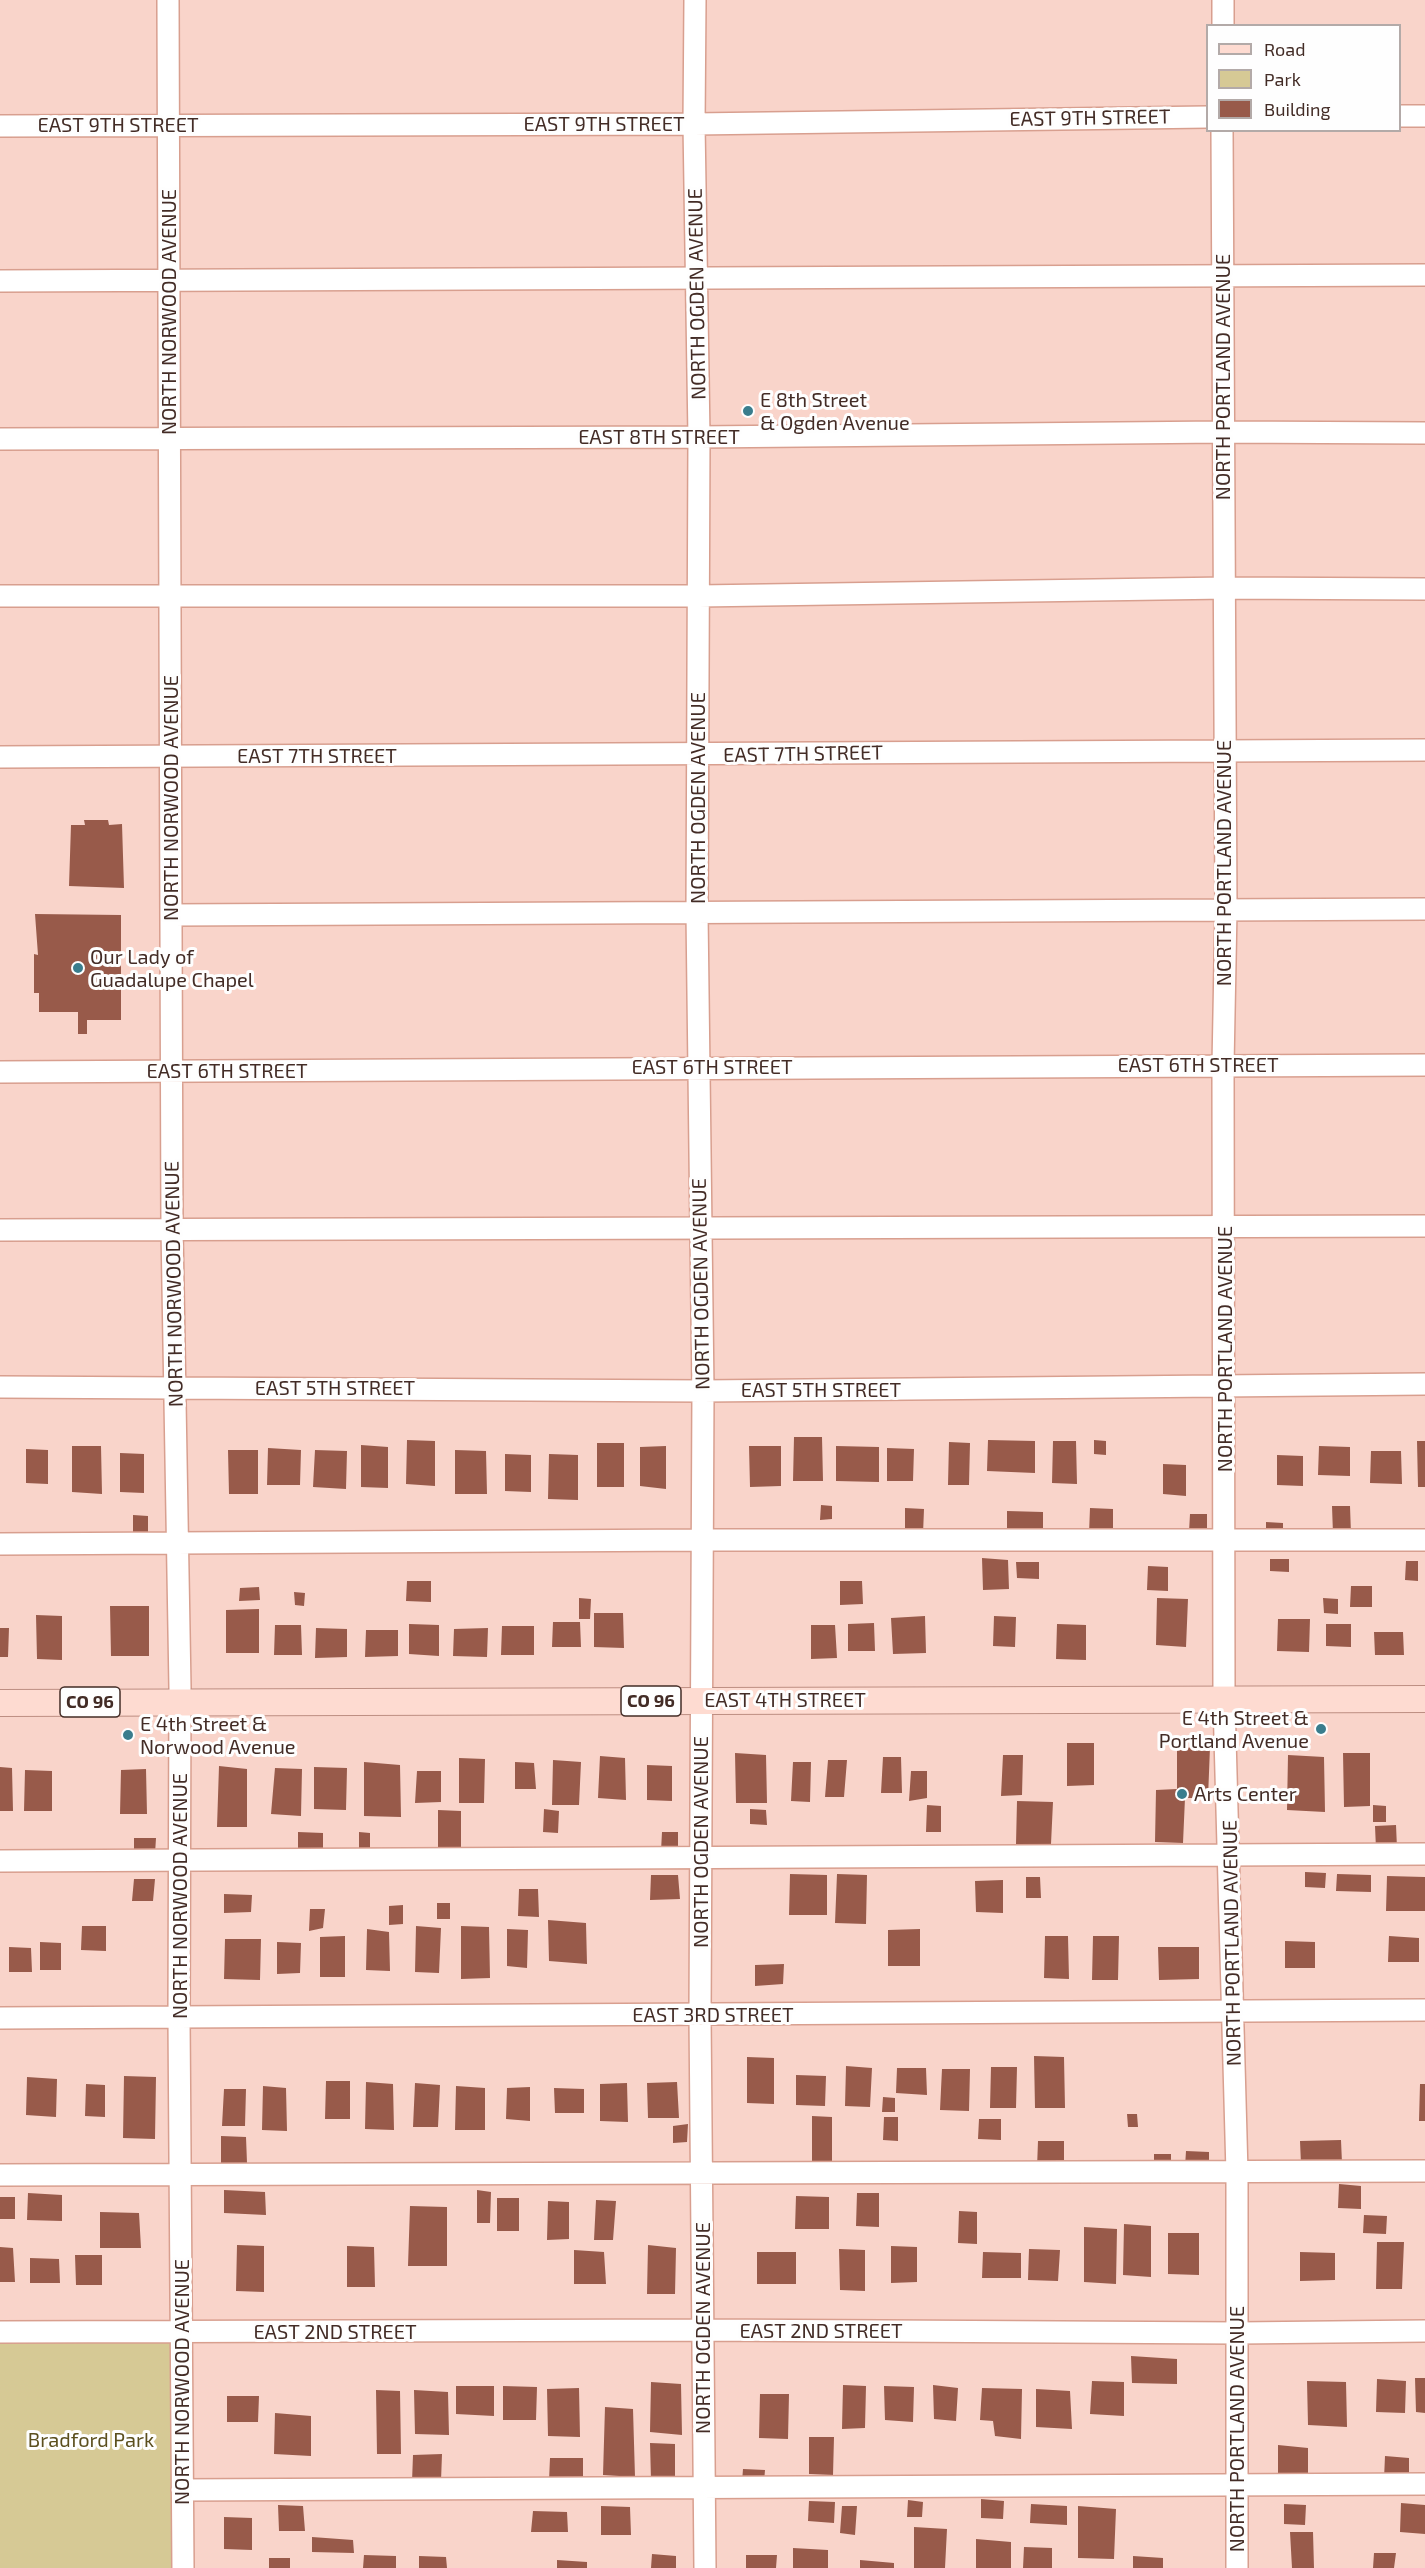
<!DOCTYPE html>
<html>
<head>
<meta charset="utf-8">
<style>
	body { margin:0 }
	#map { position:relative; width:1425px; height:2568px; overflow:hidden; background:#f9d4ca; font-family:"Exo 2",sans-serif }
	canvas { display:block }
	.legend { position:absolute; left:1206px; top:24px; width:195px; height:108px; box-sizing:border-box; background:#fefefe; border:2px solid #b3aaa8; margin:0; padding:8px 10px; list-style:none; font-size:18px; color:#432c26 }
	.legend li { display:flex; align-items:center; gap:12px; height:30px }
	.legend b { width:30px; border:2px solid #b3aaa8 }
</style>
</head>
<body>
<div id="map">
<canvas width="1425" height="2568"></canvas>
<ul class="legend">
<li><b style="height:8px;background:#fedbd1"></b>Road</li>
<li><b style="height:16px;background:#d6c995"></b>Park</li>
<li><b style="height:16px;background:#985a4a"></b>Building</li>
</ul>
</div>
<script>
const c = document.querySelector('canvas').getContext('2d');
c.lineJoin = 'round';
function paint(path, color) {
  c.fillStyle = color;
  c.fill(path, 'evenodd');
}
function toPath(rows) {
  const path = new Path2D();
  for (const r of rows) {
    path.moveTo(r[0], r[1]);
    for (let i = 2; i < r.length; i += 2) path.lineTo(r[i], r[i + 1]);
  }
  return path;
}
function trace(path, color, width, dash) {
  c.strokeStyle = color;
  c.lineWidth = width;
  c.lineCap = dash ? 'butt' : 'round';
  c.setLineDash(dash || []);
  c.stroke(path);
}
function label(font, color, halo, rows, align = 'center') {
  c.font = font + ' "Exo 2",sans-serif';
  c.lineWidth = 6;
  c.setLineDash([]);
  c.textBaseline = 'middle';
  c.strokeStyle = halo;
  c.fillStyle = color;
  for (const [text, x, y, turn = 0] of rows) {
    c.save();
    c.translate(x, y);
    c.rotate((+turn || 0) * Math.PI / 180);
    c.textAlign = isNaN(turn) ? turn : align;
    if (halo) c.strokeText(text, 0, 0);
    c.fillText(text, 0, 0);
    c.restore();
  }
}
const green = toPath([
	[0,2332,182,2332,183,2568,0,2568]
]);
const building = toPath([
	[84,820,108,820,109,825,122,824,124,888,69,886,71,825,85,825],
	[35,914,121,915,121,1020,87,1020,87,1034,78,1034,78,1012,39,1012,39,993,34,993,34,954,38,955],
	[794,1437,822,1437,823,1481,793,1481],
	[407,1440,435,1441,435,1486,406,1484],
	[988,1440,1035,1441,1035,1473,987,1471],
	[1094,1440,1106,1441,1106,1455,1094,1454],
	[1053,1441,1076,1441,1077,1484,1052,1483],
	[1417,1441,1425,1441,1425,1487,1418,1487],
	[949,1442,970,1443,969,1485,948,1485],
	[597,1443,624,1443,624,1487,597,1487],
	[361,1445,388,1447,388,1488,361,1487],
	[72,1446,101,1446,102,1494,72,1492],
	[666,1446,666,1489,640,1486,640,1447],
	[749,1446,781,1446,781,1486,750,1487],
	[836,1446,879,1447,879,1482,836,1481],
	[1319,1446,1350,1447,1350,1476,1318,1475],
	[268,1448,301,1450,300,1485,267,1485],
	[887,1448,914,1449,913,1481,887,1481],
	[26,1449,48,1450,48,1484,26,1483],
	[228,1450,258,1450,258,1494,229,1494],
	[315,1450,347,1451,346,1489,313,1487],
	[455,1450,486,1451,487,1494,455,1494],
	[1371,1451,1401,1451,1402,1484,1370,1483],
	[120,1453,144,1454,144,1493,120,1492],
	[505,1454,531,1455,531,1492,505,1491],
	[549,1454,578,1455,578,1500,548,1499],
	[1277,1455,1303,1456,1303,1486,1277,1485],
	[1163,1464,1186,1465,1186,1496,1163,1494],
	[821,1505,832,1506,832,1519,820,1520],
	[1332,1506,1350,1506,1351,1534,1333,1534],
	[905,1508,924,1509,923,1534,905,1535],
	[1090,1508,1113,1509,1113,1534,1089,1534],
	[1007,1511,1043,1512,1043,1536,1007,1535],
	[1190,1514,1207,1514,1207,1532,1189,1532],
	[133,1515,148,1516,148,1534,133,1534],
	[1266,1522,1283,1523,1283,1534,1266,1533],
	[982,1558,1008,1560,1009,1589,983,1590],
	[1270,1559,1289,1559,1289,1572,1270,1571],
	[1406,1561,1418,1561,1418,1581,1405,1580],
	[1016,1562,1039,1562,1039,1579,1017,1578],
	[1148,1566,1168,1567,1168,1591,1147,1590],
	[407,1581,431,1581,431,1602,406,1601],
	[840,1581,862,1581,863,1604,840,1605],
	[1351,1586,1372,1586,1372,1607,1350,1607],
	[259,1587,260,1600,239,1601,240,1588],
	[294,1592,305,1593,304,1606,295,1605],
	[579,1598,591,1599,590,1619,579,1619],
	[1157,1598,1188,1599,1186,1647,1156,1645],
	[1323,1598,1338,1599,1338,1614,1324,1613],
	[110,1606,149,1606,149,1656,111,1656],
	[259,1609,259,1653,226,1653,226,1610],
	[594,1613,623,1613,624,1648,594,1647],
	[36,1615,62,1616,62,1660,37,1659],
	[925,1616,926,1653,893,1654,891,1618],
	[994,1616,1016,1617,1015,1647,993,1646],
	[1278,1619,1310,1619,1309,1652,1277,1651],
	[553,1622,580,1622,581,1647,552,1647],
	[874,1623,875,1651,848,1651,848,1624],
	[409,1624,439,1625,439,1656,409,1654],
	[1057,1624,1086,1625,1086,1660,1056,1659],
	[1326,1624,1351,1624,1351,1647,1326,1646],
	[275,1625,301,1625,302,1655,274,1655],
	[811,1625,835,1625,837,1658,811,1659],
	[502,1626,534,1626,534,1655,501,1655],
	[0,1628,9,1628,8,1657,0,1657],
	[316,1628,347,1629,347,1657,315,1658],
	[488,1628,487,1657,453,1656,454,1629],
	[366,1630,398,1630,398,1656,365,1657],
	[1374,1632,1403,1632,1404,1655,1375,1655],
	[1067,1743,1094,1743,1094,1785,1067,1786],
	[1210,1747,1208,1798,1185,1798,1183,1843,1155,1842,1156,1790,1177,1789,1177,1748],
	[735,1753,766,1755,767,1803,736,1803],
	[1343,1753,1370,1753,1370,1806,1344,1807],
	[1003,1755,1023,1755,1022,1795,1001,1796],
	[1288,1755,1324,1757,1325,1812,1287,1810],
	[600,1756,625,1758,626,1800,598,1798],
	[883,1757,901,1757,902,1793,881,1793],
	[459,1758,485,1759,484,1803,459,1803],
	[553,1760,581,1762,579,1805,552,1805],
	[828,1760,847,1760,844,1797,825,1797],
	[364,1762,400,1765,401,1817,364,1816],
	[515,1762,534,1763,536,1789,515,1789],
	[793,1762,811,1762,810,1802,791,1801],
	[647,1765,672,1766,672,1801,647,1800],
	[219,1766,247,1769,247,1827,217,1827],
	[0,1767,12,1768,13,1811,0,1811],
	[314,1767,347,1768,346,1810,314,1809],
	[275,1768,302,1769,301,1816,271,1814],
	[146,1769,147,1814,120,1814,121,1770],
	[25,1770,52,1771,52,1811,24,1811],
	[417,1771,441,1771,441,1802,415,1803],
	[911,1771,927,1771,927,1798,909,1801],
	[1017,1801,1053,1802,1051,1844,1016,1844],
	[927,1805,941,1806,941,1832,926,1832],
	[1373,1805,1386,1806,1386,1822,1373,1822],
	[544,1809,559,1811,558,1833,543,1832],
	[750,1809,766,1810,767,1825,750,1824],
	[438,1810,461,1811,461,1847,438,1848],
	[1396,1825,1397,1848,1376,1849,1375,1826],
	[298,1832,323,1833,323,1853,298,1853],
	[359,1832,370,1833,370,1850,359,1850],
	[662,1832,678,1832,678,1850,661,1851],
	[134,1838,156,1838,155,1854,134,1853],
	[1305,1872,1326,1873,1325,1888,1305,1887],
	[790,1874,827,1875,827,1915,789,1915],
	[837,1874,867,1875,866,1924,835,1923],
	[1337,1874,1371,1875,1371,1892,1336,1891],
	[651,1875,678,1875,680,1899,650,1900],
	[1387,1876,1425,1877,1425,1911,1386,1911],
	[1026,1877,1040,1877,1041,1898,1026,1898],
	[134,1879,155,1879,153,1901,132,1901],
	[1003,1880,1003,1913,976,1912,975,1881],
	[519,1889,538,1889,539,1917,518,1916],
	[224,1894,252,1895,251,1912,224,1913],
	[437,1903,450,1903,450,1919,437,1919],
	[403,1905,403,1924,389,1925,389,1906],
	[310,1909,325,1909,323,1928,309,1931],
	[548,1920,586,1923,587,1964,549,1961],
	[82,1926,106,1926,106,1951,81,1950],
	[416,1926,441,1928,439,1973,415,1972],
	[461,1926,489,1927,490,1978,461,1979],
	[367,1929,389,1932,390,1971,366,1970],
	[507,1929,528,1930,527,1968,507,1966],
	[920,1929,920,1966,888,1966,888,1930],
	[345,1936,345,1977,320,1977,320,1937],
	[1045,1936,1068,1936,1069,1979,1044,1978],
	[1093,1936,1119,1936,1118,1980,1092,1980],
	[1389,1936,1419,1938,1419,1962,1388,1962],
	[225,1939,261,1939,260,1980,224,1979],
	[1285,1941,1315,1942,1315,1968,1285,1968],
	[40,1942,61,1943,61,1970,40,1970],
	[277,1942,301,1943,300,1973,277,1974],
	[9,1947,31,1948,32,1972,9,1972],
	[1158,1947,1199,1947,1199,1979,1159,1980],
	[784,1964,783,1984,755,1986,755,1965],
	[1034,2056,1064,2057,1065,2108,1035,2108],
	[747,2057,774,2058,774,2104,747,2103],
	[846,2066,872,2068,870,2107,845,2106],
	[991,2067,1017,2067,1016,2108,990,2108],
	[897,2068,926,2068,927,2095,896,2093],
	[942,2069,970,2069,969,2111,940,2110],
	[796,2075,826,2076,825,2106,796,2105],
	[124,2076,156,2077,155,2139,123,2138],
	[27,2077,57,2079,56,2117,26,2115],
	[326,2081,350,2081,350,2119,325,2119],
	[366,2082,393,2084,394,2130,365,2129],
	[677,2082,679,2118,648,2118,647,2083],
	[415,2083,440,2085,438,2127,413,2127],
	[627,2083,628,2122,600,2121,600,2084],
	[86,2084,105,2085,105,2117,85,2116],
	[1420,2084,1425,2084,1425,2121,1419,2121],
	[263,2086,286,2088,287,2131,262,2130],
	[456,2086,485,2088,485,2130,455,2130],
	[530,2087,530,2121,506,2119,507,2088],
	[554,2088,584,2089,584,2113,555,2113],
	[224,2089,246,2089,245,2126,222,2126],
	[883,2097,895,2098,895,2112,882,2112],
	[1127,2114,1137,2114,1138,2127,1128,2127],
	[812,2116,832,2117,832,2162,812,2161],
	[884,2117,898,2117,898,2141,883,2140],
	[979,2119,1001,2119,1001,2140,978,2139],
	[688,2124,687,2142,673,2143,673,2126],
	[221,2136,246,2137,247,2163,221,2163],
	[1341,2140,1342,2163,1301,2164,1300,2141],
	[1038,2141,1064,2141,1064,2168,1037,2168],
	[1186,2151,1209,2152,1209,2168,1185,2167],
	[1154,2154,1171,2154,1171,2169,1154,2169],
	[1339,2184,1361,2186,1361,2209,1338,2208],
	[224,2190,265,2192,266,2215,224,2213],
	[477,2190,491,2192,490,2223,477,2223],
	[28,2193,62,2195,62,2221,27,2220],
	[857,2193,879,2193,879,2227,856,2226],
	[796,2196,829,2197,829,2229,795,2229],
	[0,2197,15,2197,15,2219,0,2219],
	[497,2198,519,2198,519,2231,497,2231],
	[596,2200,616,2201,613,2240,594,2240],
	[548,2201,569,2202,569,2239,547,2240],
	[410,2206,447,2207,447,2266,408,2266],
	[959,2211,977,2212,977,2244,958,2243],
	[100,2212,139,2213,141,2248,100,2248],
	[1364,2215,1387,2216,1386,2234,1363,2233],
	[1124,2224,1151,2226,1151,2277,1123,2275],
	[1084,2227,1117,2229,1116,2284,1084,2282],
	[1168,2233,1199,2233,1199,2275,1168,2274],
	[1377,2242,1404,2242,1402,2289,1376,2289],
	[237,2245,264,2246,264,2292,236,2291],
	[648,2245,676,2248,675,2294,647,2294],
	[347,2246,374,2247,375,2287,347,2287],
	[891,2246,917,2247,917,2282,891,2283],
	[0,2247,13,2248,15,2282,0,2282],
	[839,2249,865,2250,865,2291,840,2290],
	[1029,2249,1060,2250,1058,2281,1028,2280],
	[574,2250,604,2252,606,2284,574,2284],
	[757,2252,796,2252,796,2284,757,2284],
	[983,2252,1021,2253,1021,2278,982,2278],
	[1300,2252,1335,2253,1335,2280,1300,2281],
	[75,2255,102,2255,102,2285,76,2285],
	[30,2258,59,2259,60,2283,30,2283],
	[1131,2356,1177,2359,1177,2384,1132,2383],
	[1415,2378,1425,2378,1425,2413,1416,2412],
	[1377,2379,1406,2381,1405,2413,1376,2412],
	[1092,2381,1124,2382,1124,2416,1090,2414],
	[1307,2381,1346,2382,1347,2427,1308,2425],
	[651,2382,681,2384,682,2435,650,2432],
	[843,2385,866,2386,865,2428,842,2429],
	[933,2385,958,2388,956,2421,934,2419],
	[456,2386,494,2386,494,2416,456,2414],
	[503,2386,537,2387,536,2420,503,2420],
	[884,2386,914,2387,913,2422,885,2420],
	[579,2388,580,2437,548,2436,547,2389],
	[982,2388,1022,2389,1021,2439,995,2436,993,2421,980,2420],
	[1036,2389,1070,2391,1072,2429,1036,2427],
	[376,2390,400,2391,401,2454,377,2454],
	[414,2390,448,2392,449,2435,415,2434],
	[760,2394,789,2394,788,2439,759,2438],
	[227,2396,259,2396,258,2422,227,2422],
	[605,2407,633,2409,635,2477,603,2475],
	[275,2413,311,2416,311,2456,274,2454],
	[809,2437,834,2437,833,2475,809,2474],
	[650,2443,675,2444,675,2479,651,2480],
	[1278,2445,1308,2448,1308,2477,1278,2476],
	[442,2454,441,2481,412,2482,413,2455],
	[1385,2456,1409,2458,1409,2479,1384,2479],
	[550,2458,583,2458,583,2481,549,2481],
	[743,2469,765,2470,764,2482,742,2482],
	[981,2499,1004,2501,1003,2519,981,2518],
	[908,2500,923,2502,922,2517,907,2517],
	[809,2501,835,2502,834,2523,808,2521],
	[1401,2503,1425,2505,1425,2534,1400,2532],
	[1031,2504,1067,2506,1067,2525,1030,2523],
	[1284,2504,1306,2505,1305,2525,1284,2524],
	[278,2505,303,2506,305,2531,279,2531],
	[601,2506,630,2507,631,2535,601,2535],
	[842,2506,857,2506,855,2535,840,2533],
	[1078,2506,1116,2509,1114,2559,1078,2558],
	[533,2511,567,2512,568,2532,531,2532],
	[224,2517,252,2518,252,2550,224,2549],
	[914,2527,947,2529,945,2568,914,2568],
	[1290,2532,1313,2532,1314,2568,1292,2568],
	[312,2537,353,2540,354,2553,312,2552],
	[976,2539,1011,2542,1011,2568,976,2568],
	[1024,2547,1052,2548,1052,2568,1023,2568],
	[793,2548,828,2550,828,2568,793,2568],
	[1374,2553,1396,2553,1394,2568,1373,2568],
	[652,2554,676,2556,676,2568,651,2568],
	[364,2555,396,2556,396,2568,363,2568],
	[746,2555,777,2555,776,2568,746,2568],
	[419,2556,446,2557,447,2568,419,2568],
	[1133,2556,1163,2558,1163,2568,1133,2568],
	[269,2558,290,2558,290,2568,269,2568],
	[557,2560,587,2562,587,2568,557,2568],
	[860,2560,894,2563,894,2568,860,2568]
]);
const minor = toPath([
	[168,0,172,1229,180,1688,179,2018,183,2568],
	[695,0,694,124,699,437,697,913,703,1391,700,2015,705,2568],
	[1223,26,1223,0],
	[1400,116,1425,116],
	[0,126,694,124,1208,117],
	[1222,130,1226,910,1223,1065,1224,1701,1237,2173,1237,2568],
	[0,281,1425,275],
	[0,439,699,437,1222,432,1425,433],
	[0,596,699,596,1226,588,1425,589],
	[0,757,1425,750],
	[171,915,1425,909],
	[0,1072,1425,1065],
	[0,1230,1425,1226],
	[0,1387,703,1391,1425,1384],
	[0,1544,701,1540,1425,1540],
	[0,1861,1425,1854],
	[0,2018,1425,2010],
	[0,2175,1425,2171],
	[0,2332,703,2330,1238,2333,1425,2331],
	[182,2490,1425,2484]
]);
const major = toPath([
	[0,1703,1425,1699]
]);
const markers = [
	[748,411,6,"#3a7d8d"],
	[78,968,6,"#3a7d8d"],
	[1321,1729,6,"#3a7d8d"],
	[128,1735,6,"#3a7d8d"],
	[1182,1794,6,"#3a7d8d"]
];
const shields = [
	[651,1701,60],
	[90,1702,60]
];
const shieldNames = [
	["CO 96",651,1701],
	["CO 96",90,1702]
];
const streetNames = [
	["EAST 9TH STREET",1090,118,-1],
	["EAST 9TH STREET",604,124],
	["EAST 9TH STREET",118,125],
	["NORTH OGDEN AVENUE",697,294,-91],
	["NORTH NORWOOD AVENUE",169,312,-90],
	["NORTH PORTLAND AVENUE",1223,377,-90],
	["EAST 8TH STREET",659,437],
	["EAST 7TH STREET",803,754,-1],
	["EAST 7TH STREET",317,756],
	["NORTH NORWOOD AVENUE",171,798,-90],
	["NORTH OGDEN AVENUE",698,798,-90],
	["NORTH PORTLAND AVENUE",1224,863,-90],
	["EAST 6TH STREET",1198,1065],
	["EAST 6TH STREET",712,1067],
	["EAST 6TH STREET",227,1071],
	["NORTH NORWOOD AVENUE",174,1284,-91],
	["NORTH OGDEN AVENUE",701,1284,-91],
	["NORTH PORTLAND AVENUE",1225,1349,-90],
	["EAST 5TH STREET",335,1388],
	["EAST 5TH STREET",821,1390],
	["EAST 4TH STREET",785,1700],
	["NORTH OGDEN AVENUE",701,1842,-90],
	["NORTH NORWOOD AVENUE",180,1896,-90],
	["NORTH PORTLAND AVENUE",1232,1943,-91],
	["EAST 3RD STREET",713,2015],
	["NORTH OGDEN AVENUE",703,2328,-90],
	["EAST 2ND STREET",821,2331],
	["EAST 2ND STREET",335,2332],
	["NORTH NORWOOD AVENUE",182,2382,-90],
	["NORTH PORTLAND AVENUE",1237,2429,-90]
];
const poiNames = [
	["E 8th Street",760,400],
	["& Ogden Avenue",760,423],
	["Our Lady of",90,957],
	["Guadalupe Chapel",90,980],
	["E 4th Street &",1309,1718,"right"],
	["Portland Avenue",1309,1741,"right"],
	["E 4th Street &",140,1724],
	["Norwood Avenue",140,1747],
	["Arts Center",1194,1794]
];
const parkNames = [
	["Bradford Park",91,2440]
];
paint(green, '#d6c995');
paint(building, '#985a4a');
trace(minor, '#d89f8f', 24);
trace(major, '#bd8e82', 28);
trace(minor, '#fff', 21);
trace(major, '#fedbd1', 26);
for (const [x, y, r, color] of markers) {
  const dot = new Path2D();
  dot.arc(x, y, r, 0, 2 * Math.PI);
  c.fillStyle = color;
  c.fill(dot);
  trace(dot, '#fefefe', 2);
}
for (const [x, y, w] of shields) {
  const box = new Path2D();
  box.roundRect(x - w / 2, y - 15, w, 30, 4.5);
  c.fillStyle = '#fefefe';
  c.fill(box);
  trace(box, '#432c26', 1.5);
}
label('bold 18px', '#432c26', null, shieldNames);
label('20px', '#432c26', '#fefefe', streetNames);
label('20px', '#432c26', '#fefefe', poiNames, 'left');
label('20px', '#5b4f1e', '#fefefe', parkNames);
</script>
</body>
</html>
